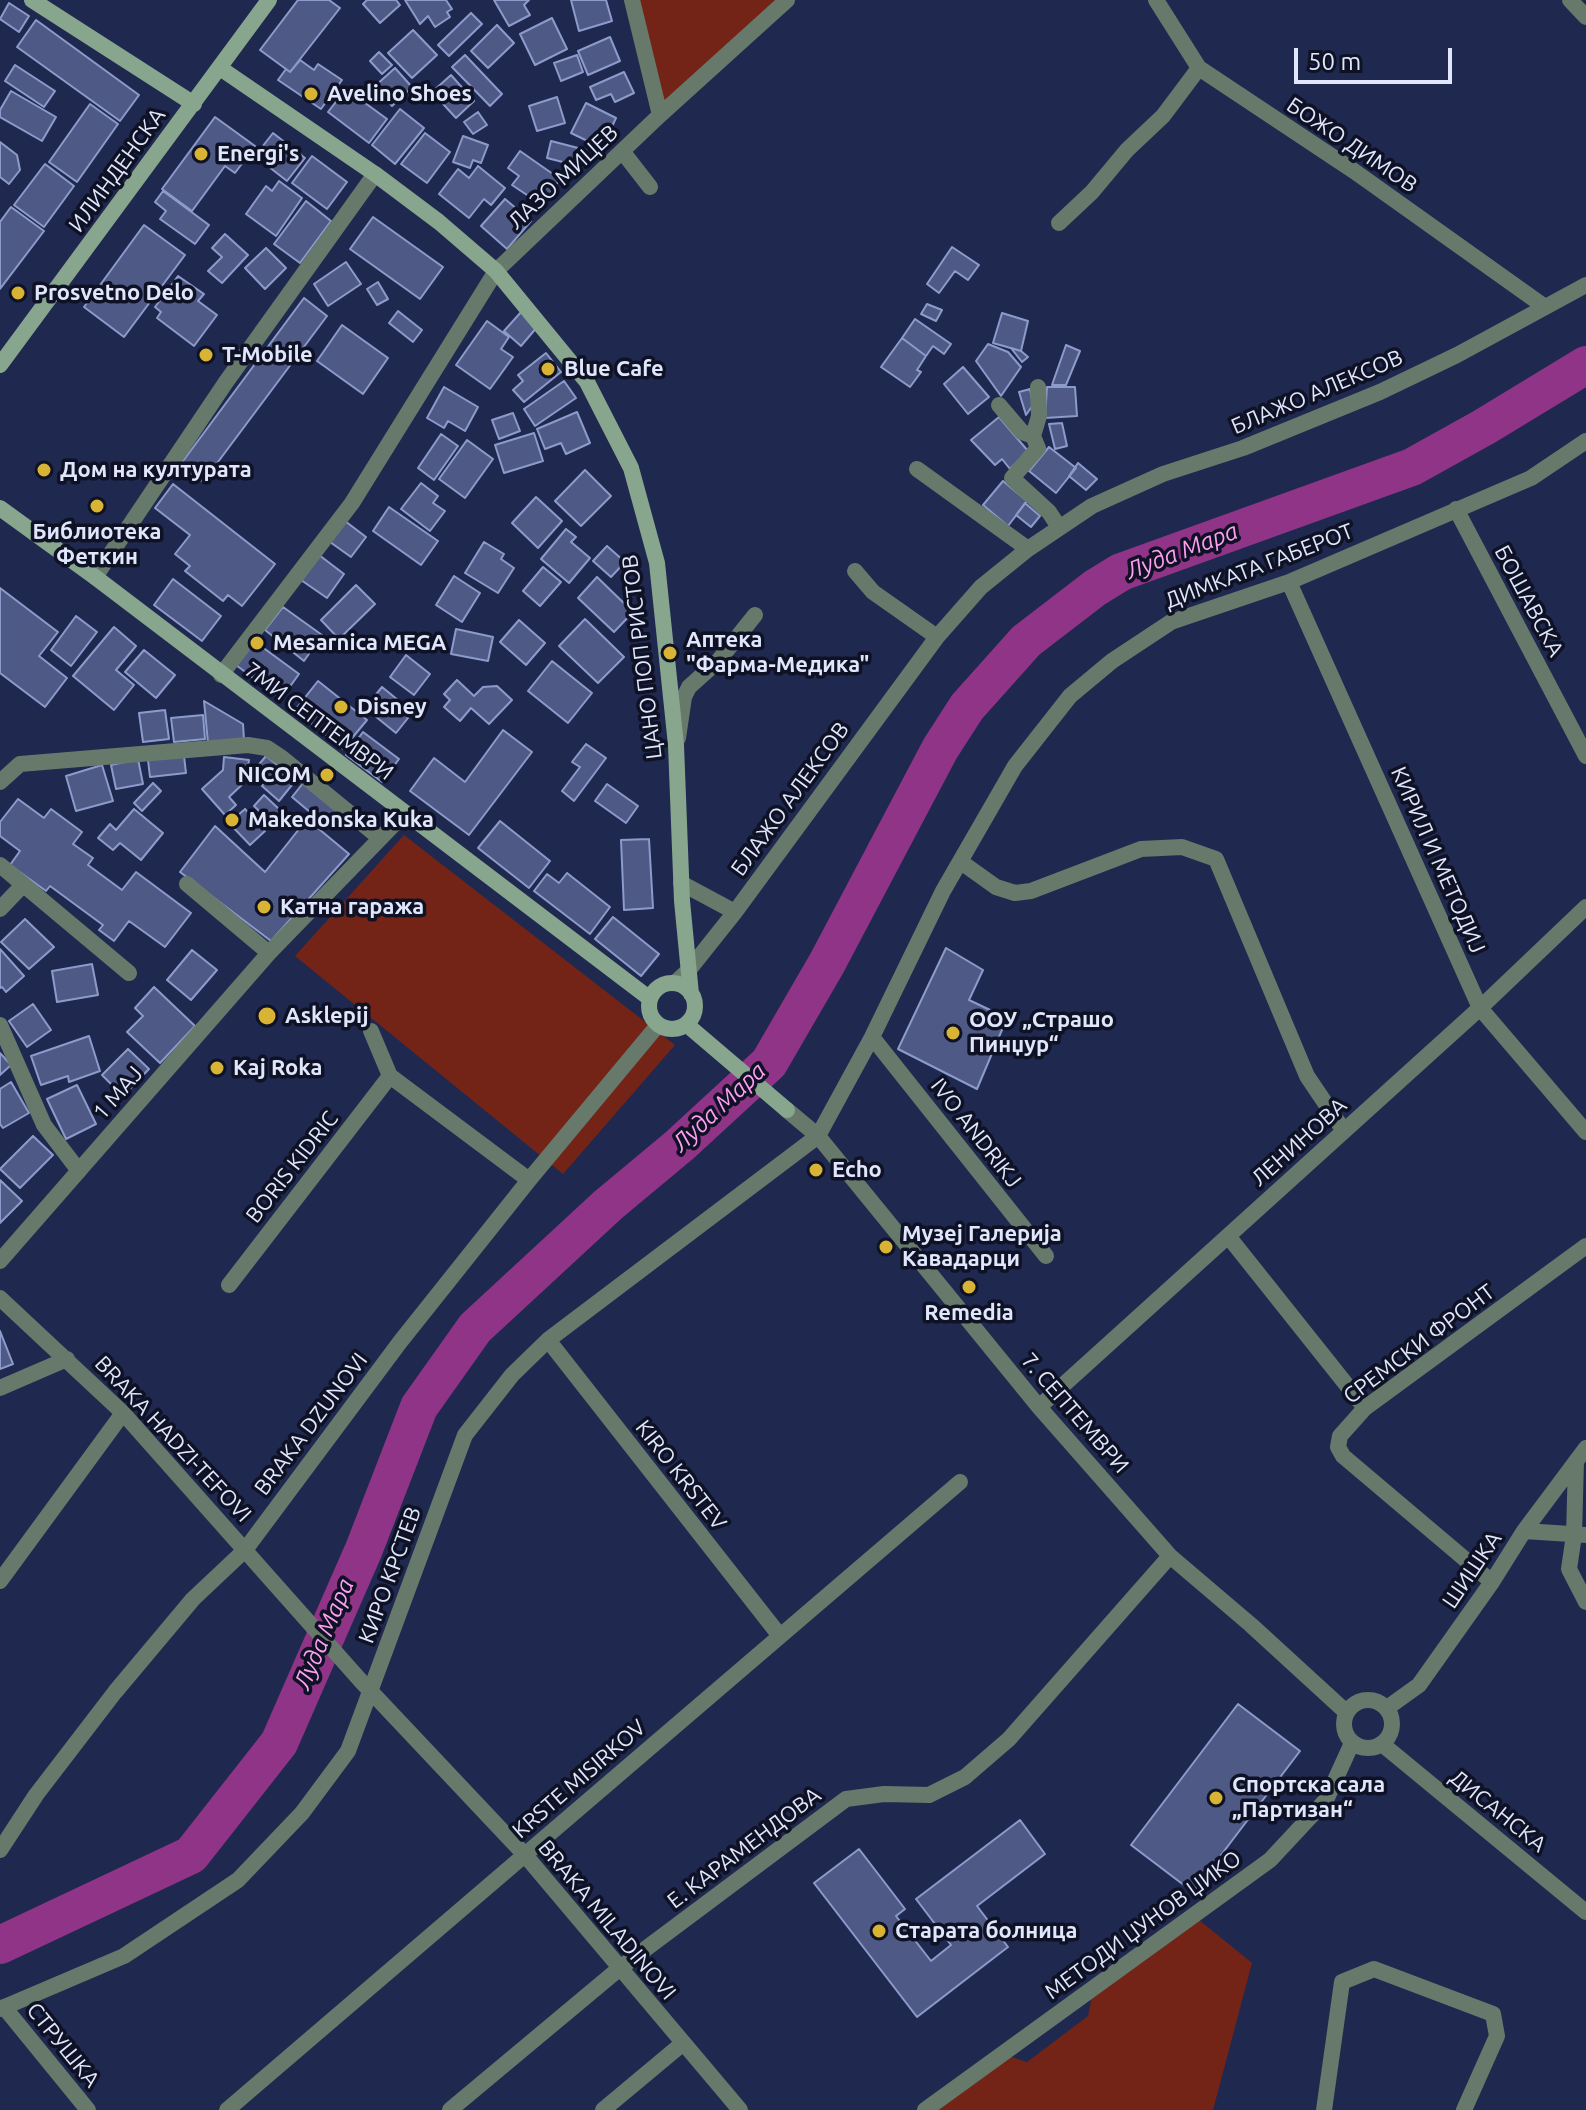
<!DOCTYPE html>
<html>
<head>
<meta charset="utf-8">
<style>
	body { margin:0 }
	#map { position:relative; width:1586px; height:2110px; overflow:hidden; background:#1f284f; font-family:Ubuntu,sans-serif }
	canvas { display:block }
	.scale { position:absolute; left:1294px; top:48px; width:158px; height:36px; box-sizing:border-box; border:4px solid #e0e7fc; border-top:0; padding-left:10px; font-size:24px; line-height:28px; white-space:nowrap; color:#e0e7fc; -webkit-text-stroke:6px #0e1224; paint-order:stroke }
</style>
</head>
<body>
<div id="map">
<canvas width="1586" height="2110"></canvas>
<div class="scale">50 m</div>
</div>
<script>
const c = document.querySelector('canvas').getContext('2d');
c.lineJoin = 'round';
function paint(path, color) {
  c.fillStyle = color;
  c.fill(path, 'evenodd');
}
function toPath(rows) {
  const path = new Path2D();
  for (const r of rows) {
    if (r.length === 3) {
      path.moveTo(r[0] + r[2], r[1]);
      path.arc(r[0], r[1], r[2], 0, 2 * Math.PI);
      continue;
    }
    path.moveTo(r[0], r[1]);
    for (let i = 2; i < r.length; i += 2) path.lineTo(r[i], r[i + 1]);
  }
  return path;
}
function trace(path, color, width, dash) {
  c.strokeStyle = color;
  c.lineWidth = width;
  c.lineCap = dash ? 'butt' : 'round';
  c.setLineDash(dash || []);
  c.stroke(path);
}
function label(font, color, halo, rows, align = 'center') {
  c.font = font + ' Ubuntu,sans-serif';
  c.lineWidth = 7;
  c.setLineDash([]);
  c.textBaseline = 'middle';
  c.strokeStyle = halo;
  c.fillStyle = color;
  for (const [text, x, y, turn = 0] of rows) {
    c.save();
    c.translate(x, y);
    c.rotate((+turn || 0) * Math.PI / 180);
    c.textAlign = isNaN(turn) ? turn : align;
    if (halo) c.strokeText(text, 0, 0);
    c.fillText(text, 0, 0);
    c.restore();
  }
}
const green = toPath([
	[632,0,787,0,660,115],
	[404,835,675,1045,563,1174,295,956],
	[1193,1915,1252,1963,1213,2110,925,2110,1002,2054,1027,2062,1088,2016,1094,1987]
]);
const river = toPath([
	[0,1945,191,1855,279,1743,364,1549,419,1407,475,1328,608,1205,680,1145,769,1063,827,963,940,749,967,707,1026,641,1095,588,1121,572,1412,467,1484,427,1586,365]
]);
const building = toPath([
	[298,0,329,0,340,8,290,72,260,50,298,0],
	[367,0,396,0,400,5,380,23,363,4,367,0],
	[405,0,446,0,452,9,447,12,450,17,435,27,428,16,420,24,405,0],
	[494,0,529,0,524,5,530,15,509,26,494,0],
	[571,0,606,0,612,21,579,31,571,0],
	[9,3,29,16,19,32,0,19,9,3],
	[471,13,482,24,449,56,438,45,471,13],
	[552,18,567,49,535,65,520,34,552,18],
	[36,20,139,95,120,121,17,47,36,20],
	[497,25,514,43,488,68,471,51,497,25],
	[413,30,437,55,412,78,388,53,413,30],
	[610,37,620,61,588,75,578,51,610,37],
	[379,52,392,65,382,74,370,61,379,52],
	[465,55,502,94,490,106,452,67,465,55],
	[577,55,583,72,561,81,554,63,577,55],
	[300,60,314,70,318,64,342,80,321,109,278,80,286,69,290,72,300,60],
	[15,65,55,91,44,107,5,81,15,65],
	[395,68,412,87,392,106,374,87,395,68],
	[624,72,634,93,615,102,611,94,596,100,590,87,624,72],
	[451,75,474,101,456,118,432,92,451,75],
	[346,89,387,119,369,143,328,112,346,89],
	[11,91,56,117,42,141,0,117,0,110,11,91],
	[557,97,565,123,537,131,529,106,557,97],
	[586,103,616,118,602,148,571,133,586,103],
	[90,104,118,124,77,182,49,162,90,104],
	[400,109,424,128,395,164,372,145,400,109],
	[478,112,487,125,473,134,464,122,478,112],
	[215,117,255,146,235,173,225,166,192,211,162,189,215,117],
	[273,133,305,158,287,181,255,156,273,133],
	[425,133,450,152,427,183,401,164,425,133],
	[463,136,488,145,481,163,473,160,470,168,453,162,463,136],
	[551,141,586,150,582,167,547,158,551,141],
	[0,142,17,155,20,170,9,184,0,177,0,142],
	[520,151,560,179,542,205,512,185,519,176,508,168,520,151],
	[312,156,347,182,327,209,292,183,312,156],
	[45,164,74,186,44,227,14,205,45,164],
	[478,166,505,188,491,205,484,199,469,218,439,194,458,169,469,178,478,166],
	[279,181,302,198,276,236,246,214,266,186,272,191,279,181],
	[163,191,209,225,195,244,160,219,166,211,155,202,163,191],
	[505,199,531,221,507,249,481,226,505,199],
	[306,201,331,221,300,263,274,244,306,201],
	[11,207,44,231,0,289,0,222,11,207],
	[373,217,443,267,420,299,350,249,373,217],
	[144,225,185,255,124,337,84,307,144,225],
	[225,234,248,255,222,283,208,271,222,257,212,248,225,234],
	[952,247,979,265,968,280,955,271,939,293,927,284,952,247],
	[266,248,286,268,265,289,245,268,266,248],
	[346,262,361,284,328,306,314,284,346,262],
	[178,276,204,294,198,301,217,315,194,346,157,318,161,312,155,307,178,276],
	[378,282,388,299,377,305,367,289,378,282],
	[304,298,327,316,203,482,180,465,304,298],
	[927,304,942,310,936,321,921,314,927,304],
	[398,311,422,330,413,342,389,323,398,311],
	[522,311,538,326,521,346,504,331,522,311],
	[1002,313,1028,321,1021,351,993,343,1002,313],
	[915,319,951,344,944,354,933,346,926,356,902,338,915,319],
	[487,321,509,337,501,349,513,357,490,389,456,365,487,321],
	[342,325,388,358,363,394,317,361,342,325],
	[902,338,926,356,917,370,921,372,910,387,881,367,902,338],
	[988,344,1008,352,1021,367,1001,396,976,361,988,344],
	[1066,345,1080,351,1066,385,1052,385,1066,345],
	[1011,348,1021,351,1028,357,1022,362,1011,348],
	[546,353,561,372,524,402,513,390,523,381,518,375,546,353],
	[963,367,989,397,968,414,944,384,963,367],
	[564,381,576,398,535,426,524,409,564,381],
	[444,387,478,407,465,431,448,421,444,428,427,418,444,387],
	[1047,387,1075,387,1077,416,1045,418,1047,387],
	[1030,389,1033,405,1026,415,1019,392,1030,389],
	[577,412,590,443,566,454,561,443,545,449,537,429,577,412],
	[513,413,520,431,499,439,492,420,513,413],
	[999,417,1028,451,1010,469,1002,459,995,465,971,440,999,417],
	[1062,423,1067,446,1055,449,1049,424,1062,423],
	[534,433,543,461,504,473,495,445,534,433],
	[441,434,458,446,434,480,418,468,441,434],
	[467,440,493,459,465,498,439,479,467,440],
	[1049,447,1076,468,1056,493,1029,471,1049,447],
	[1078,463,1097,479,1086,490,1069,476,1078,463],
	[585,470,611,496,581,526,555,501,585,470],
	[1003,481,1027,501,1008,526,983,505,1003,481],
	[421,483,438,496,433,503,445,511,430,531,401,509,421,483],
	[173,484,275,564,242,606,228,595,223,601,185,571,190,566,175,554,190,535,155,508,173,484],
	[536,497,562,521,538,548,512,523,536,497],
	[1025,503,1040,516,1031,527,1016,515,1025,503],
	[389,507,438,541,421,565,373,531,389,507],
	[345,521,366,537,351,557,330,542,345,521],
	[566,529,576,537,571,542,590,558,569,583,541,559,566,529],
	[484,542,504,554,501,559,514,568,498,593,465,573,484,542],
	[607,546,625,562,611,577,593,561,607,546],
	[319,555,344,574,327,598,301,580,319,555],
	[543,567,561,582,540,606,523,591,543,567],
	[454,576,480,593,462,622,436,605,454,576],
	[597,577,633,612,614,632,578,598,597,577],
	[173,579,221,616,202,641,154,605,173,579],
	[356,585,375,604,339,639,321,620,356,585],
	[0,588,58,632,39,656,67,678,45,707,0,673,0,588],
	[283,607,322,635,304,661,265,630,283,607],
	[76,616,97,632,71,666,51,650,76,616],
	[585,619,624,657,598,683,559,646,585,619],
	[519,620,545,643,526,665,500,642,519,620],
	[114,627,136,646,116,670,134,685,114,710,73,676,114,627],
	[456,629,493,637,488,661,451,654,456,629],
	[254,641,299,674,281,699,236,665,254,641],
	[144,650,175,675,156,698,125,672,144,650],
	[406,655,430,674,414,695,390,677,406,655],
	[552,661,592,693,568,723,528,691,552,661],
	[457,680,474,696,483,687,497,686,512,700,489,724,471,708,460,721,444,707,450,700,444,694,457,680],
	[318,681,367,720,343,749,295,710,318,681],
	[382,687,404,705,399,710,408,718,396,733,365,708,382,687],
	[204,701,243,724,244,740,208,743,204,701],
	[165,710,169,739,143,742,139,713,165,710],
	[203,715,205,739,174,742,171,718,203,715],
	[503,730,532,752,469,835,410,791,434,758,465,782,503,730],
	[363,732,399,759,382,782,346,755,363,732],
	[586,744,606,758,574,801,562,791,580,767,572,762,586,744],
	[184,756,186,773,150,777,148,760,184,756],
	[266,756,296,780,279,801,262,786,268,778,256,768,266,756],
	[224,757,249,760,246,781,229,797,236,805,225,815,202,789,223,770,224,757],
	[138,759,143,784,116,789,111,765,138,759],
	[102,765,113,801,76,811,66,776,102,765],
	[304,782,347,818,342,824,323,823,292,797,304,782],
	[153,783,161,791,142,811,134,803,153,783],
	[607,784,638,806,626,823,595,801,607,784],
	[264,795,280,810,269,821,254,806,264,795],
	[18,799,44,818,51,809,82,832,73,844,93,858,88,865,122,890,136,872,191,913,165,947,129,921,114,941,99,930,103,925,50,886,46,891,10,865,20,851,0,836,0,822,18,799],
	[134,809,163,833,141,860,120,843,113,850,98,838,110,824,116,830,134,809],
	[245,809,265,831,250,845,229,823,245,809],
	[307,819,349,854,271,941,180,872,215,826,265,872,307,819],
	[500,821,550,861,529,888,478,848,500,821],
	[649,839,653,908,624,910,621,840,649,839],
	[567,873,610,907,590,934,534,891,547,874,559,883,567,873],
	[613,917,659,954,641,976,595,939,613,917],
	[25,919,54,947,29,969,1,942,25,919],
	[946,948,983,970,969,1000,1007,1018,977,1089,898,1049,946,948],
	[0,949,24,976,6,992,2,987,0,988,0,949],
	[192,950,217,970,191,1000,167,980,192,950],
	[92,964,98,995,57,1002,52,971,92,964],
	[154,987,195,1026,160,1063,127,1032,143,1016,135,1008,154,987],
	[33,1004,51,1030,27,1047,9,1021,33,1004],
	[89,1036,100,1071,69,1082,68,1076,41,1085,31,1056,89,1036],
	[128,1049,149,1069,123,1096,102,1075,128,1049],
	[0,1053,11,1065,0,1075,0,1053],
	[11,1082,29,1113,3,1128,0,1124,0,1089,11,1082],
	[77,1085,96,1124,66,1139,47,1099,77,1085],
	[33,1136,53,1155,20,1188,0,1169,33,1136],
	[0,1180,22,1201,0,1223,0,1180],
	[0,1331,13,1364,0,1369,0,1331],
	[1238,1704,1300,1751,1193,1892,1131,1845,1238,1704],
	[1020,1820,1045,1854,977,1906,1008,1947,917,2017,814,1883,859,1849,905,1909,896,1916,931,1961,951,1945,916,1899,1020,1820]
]);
const street = toPath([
	[632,0,660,115],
	[1156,0,1199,68,1354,171,1545,307],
	[1570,0,1586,17],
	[622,151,650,187],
	[1059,223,1092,192,1127,150,1163,116,1199,68],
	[1038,387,1039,416,1033,436,1038,448,1012,478,1049,512,1059,527],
	[999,405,1022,432,1033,436],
	[917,469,1028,549],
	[1456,509,1586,756],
	[855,571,873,592,937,637],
	[95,577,226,382,375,174],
	[1289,582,1480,1008,1586,1132],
	[221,675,352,503,496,271,660,115,787,0],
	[678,738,684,697,689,687,719,660,755,615],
	[0,782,20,764,248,745,267,748,282,758,380,838],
	[961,862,996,887,1015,893,1031,891,1141,849,1182,847,1216,859,1307,1076,1344,1131],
	[0,865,129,973],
	[681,883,735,912],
	[187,884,269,953],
	[0,909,22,886],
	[675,983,688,971,735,912,937,637,981,587,1028,549,1092,506,1163,474,1243,448,1380,392,1457,355,1586,285],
	[0,1025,44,1125,79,1171],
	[371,1031,390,1076,529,1180],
	[872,1037,1046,1256],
	[787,1110,818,1136,1039,1407,1170,1556,1251,1625,1346,1712],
	[1228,1236,1365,1408],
	[0,1261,269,953,404,814],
	[229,1285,390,1076],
	[0,1298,123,1413,360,1680,525,1855,740,2110],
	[548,1340,780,1636],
	[0,1388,67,1359],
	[1039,1407,1480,1008,1586,907],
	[1576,1461,1574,1535,1569,1569,1586,1602],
	[1524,1531,1586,1535],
	[0,1581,123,1413],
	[1492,1582,1343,1456,1338,1447,1340,1436,1365,1408,1586,1246],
	[1368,1724,24],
	[1387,1708,1419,1685,1492,1582,1524,1531,1586,1448],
	[1382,1744,1586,1912],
	[0,1850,36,1795,115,1692,193,1599,245,1550,400,1342,529,1180,658,1025],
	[4,2007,88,2110],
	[0,2009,124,1956,238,1880,302,1813,348,1751,465,1435,512,1375,548,1340,818,1136,872,1037,943,891,1015,766,1070,696,1112,661,1171,622,1289,582,1531,478,1586,441],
	[227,2110,960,1482],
	[450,2110,620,1968,846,1799,884,1794,929,1795,965,1777,1009,1739,1170,1556],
	[603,2110,682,2044],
	[925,2110,1270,1860,1326,1800,1352,1743],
	[1324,2110,1342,1982,1374,1969,1493,2014,1497,2036,1464,2110]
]);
const secondary = toPath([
	[32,0,194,104],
	[220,68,375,174,439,222,496,271,587,382,631,468,657,563,676,745,682,901,691,994],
	[0,365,269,0],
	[0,508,95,577,649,998],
	[672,1006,23],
	[686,1024,787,1110]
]);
const markers = [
	[311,94,8,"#d9b334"],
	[201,154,8,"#d9b334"],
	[18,293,8,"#d9b334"],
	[206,355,8,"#d9b334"],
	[548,369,8,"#d9b334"],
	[44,470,8,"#d9b334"],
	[97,506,8,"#d9b334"],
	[257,643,8,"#d9b334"],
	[670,653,8,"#d9b334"],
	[341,707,8,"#d9b334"],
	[327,775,8,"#d9b334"],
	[232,820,8,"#d9b334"],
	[264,907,8,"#d9b334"],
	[267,1016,10,"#d9b334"],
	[953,1033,8,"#d9b334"],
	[217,1068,8,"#d9b334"],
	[816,1170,8,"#d9b334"],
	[886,1247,8,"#d9b334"],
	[969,1287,8,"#d9b334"],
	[1216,1798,8,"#d9b334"],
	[879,1931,8,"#d9b334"]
];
const poiNames = [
	["Avelino Shoes",327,94],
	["Energi's",217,154],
	["Prosvetno Delo",34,293],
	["T-Mobile",222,355],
	["Blue Cafe",564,369],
	["Дом на културата",60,470],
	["Библиотека",97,532,"center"],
	["Феткин",97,557,"center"],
	["Аптека",686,640],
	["\"Фарма-Медика\"",686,665],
	["Mesarnica MEGA",273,643],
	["Disney",357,707],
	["NICOM",311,775,"right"],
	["Makedonska Kuka",248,820],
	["Катна гаража",280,907],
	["Asklepij",285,1016],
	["ООУ „Страшо",969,1020],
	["Пинџур“",969,1045],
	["Kaj Roka",233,1068],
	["Echo",832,1170],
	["Музеј Галерија",902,1234],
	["Кавадарци",902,1259],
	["Remedia",969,1313,"center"],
	["Спортска сала",1232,1785],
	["„Партизан“",1232,1810],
	["Старата болница",895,1931]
];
const streetNames = [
	["БОЖО ДИМОВ",1352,145,34],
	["ИЛИНДЕНСКА",117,170,-54],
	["ЛАЗО МИЦЕВ",563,177,-43],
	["БЛАЖО АЛЕКСОВ",1317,392,-23],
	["ДИМКАТА ГАБЕРОТ",1259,566,-21],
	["БОШАВСКА",1529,601,62],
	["ЦАНО ПОП РИСТОВ",642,657,-97],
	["7МИ СЕПТЕМВРИ",319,721,37],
	["БЛАЖО АЛЕКСОВ",790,799,-54],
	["КИРИЛ И МЕТОДИЈ",1438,860,66],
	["1 MAJ",118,1093,-49],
	["IVO ANDRIKJ",976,1133,52],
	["ЛЕНИНОВА",1299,1142,-42],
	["BORIS KIDRIC",292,1167,-52],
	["СРЕМСКИ ФРОНТ",1419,1344,-37],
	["7. СЕПТЕМВРИ",1075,1413,49],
	["BRAKA DZUNOVI",311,1424,-53],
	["BRAKA HADZI-TEFOVI",173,1439,47],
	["KIRO KRSTEV",681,1475,52],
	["ШИШКА",1472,1570,-56],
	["КИРО КРСТЕВ",390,1575,-70],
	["KRSTE MISIRKOV",579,1779,-41],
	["ДИСАНСКА",1498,1811,39],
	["Е. КАРАМЕНДОВА",744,1848,-37],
	["BRAKA MILADINOVI",607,1920,50],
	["МЕТОДИ ЏУНОВ ЏИКО",1143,1925,-36],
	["СТРУШКА",63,2045,51]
];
const waterNames = [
	["Луда Мара",1182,551,-21],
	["Луда Мара",719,1107,-43],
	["Луда Мара",324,1634,-67]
];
paint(green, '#742417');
trace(river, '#903487', 38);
paint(building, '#4e5a85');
trace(building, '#8d9bcb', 2);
trace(street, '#66796a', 16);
trace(secondary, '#87a68d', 16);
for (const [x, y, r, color] of markers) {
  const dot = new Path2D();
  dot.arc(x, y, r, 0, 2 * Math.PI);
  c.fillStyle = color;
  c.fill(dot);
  trace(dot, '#0e1224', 3);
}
label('bold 22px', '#e0e7fc', '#0e1224', poiNames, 'left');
label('22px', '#e0e7fc', '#0e1224', streetNames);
label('italic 24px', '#fc9ef1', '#0e1224', waterNames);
</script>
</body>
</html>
